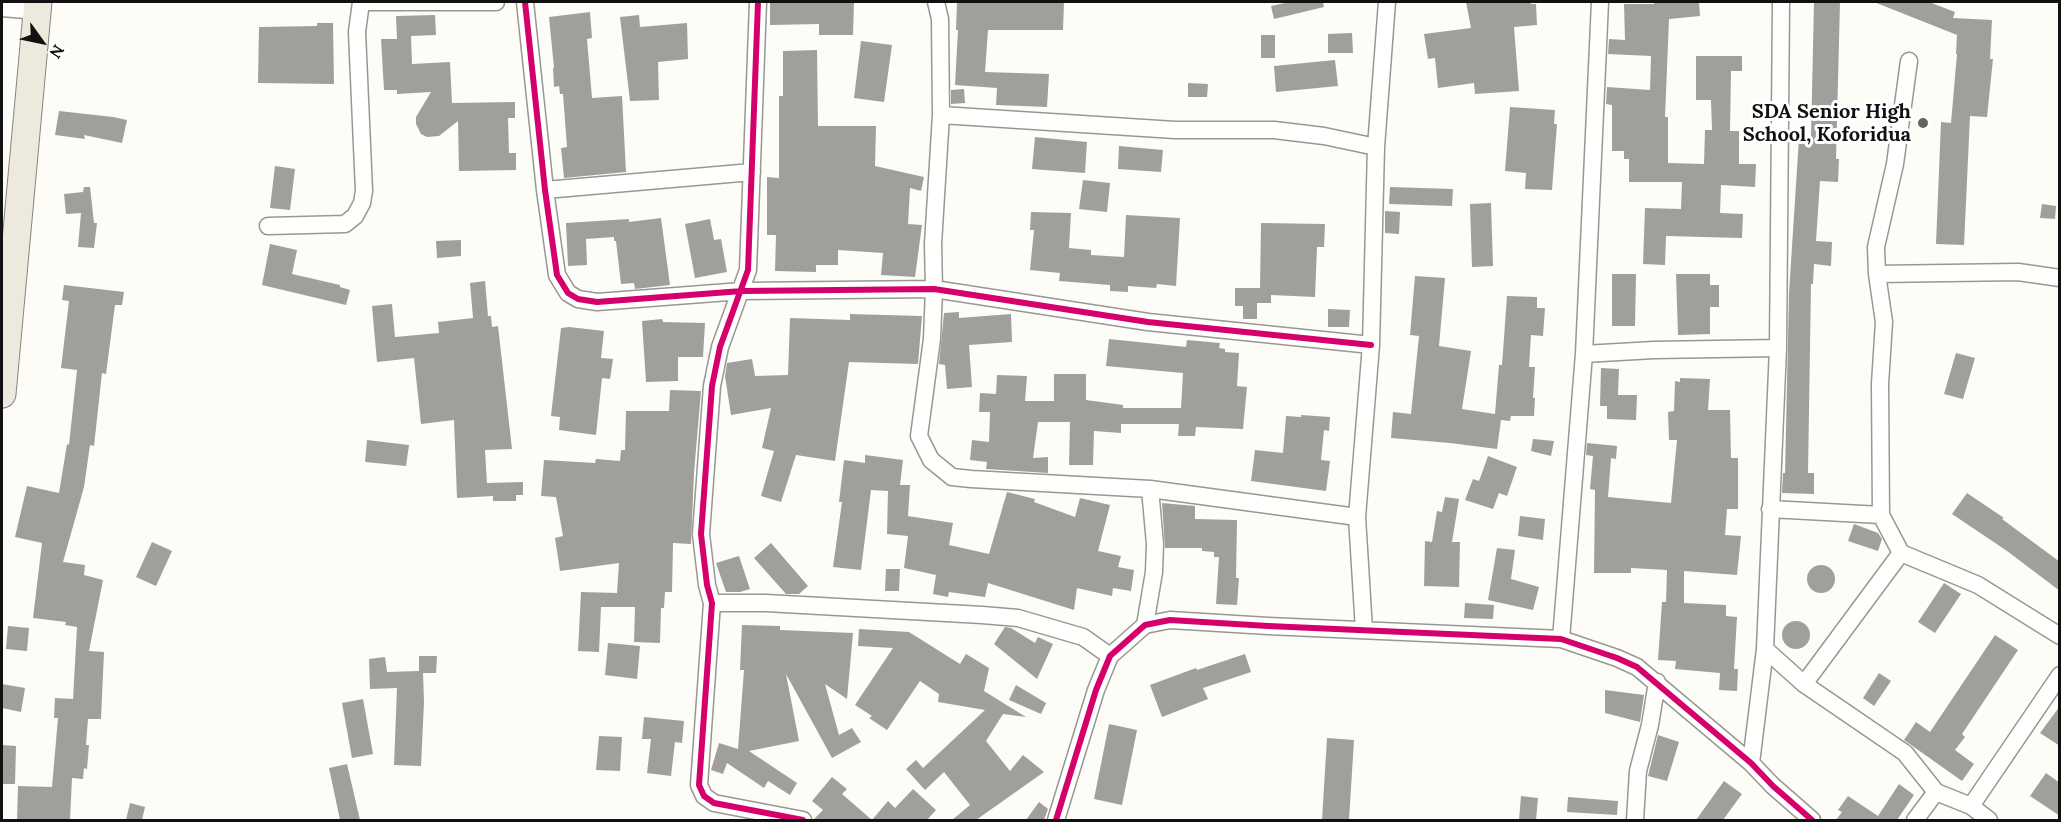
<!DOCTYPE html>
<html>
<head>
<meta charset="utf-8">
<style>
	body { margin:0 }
	#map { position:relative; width:2061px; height:822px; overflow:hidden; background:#fdfcf7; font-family:Lora,serif }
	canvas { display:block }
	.frame { position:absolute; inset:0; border:3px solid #111; pointer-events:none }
	.north { position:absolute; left:12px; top:12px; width:60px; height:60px; -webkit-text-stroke:4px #fff; paint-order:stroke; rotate:123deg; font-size:16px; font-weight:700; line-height:24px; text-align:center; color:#111 }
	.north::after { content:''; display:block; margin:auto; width:21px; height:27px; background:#111; clip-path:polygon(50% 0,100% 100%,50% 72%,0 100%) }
</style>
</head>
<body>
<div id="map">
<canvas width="2061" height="822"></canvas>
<div class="frame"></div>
<div class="north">N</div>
</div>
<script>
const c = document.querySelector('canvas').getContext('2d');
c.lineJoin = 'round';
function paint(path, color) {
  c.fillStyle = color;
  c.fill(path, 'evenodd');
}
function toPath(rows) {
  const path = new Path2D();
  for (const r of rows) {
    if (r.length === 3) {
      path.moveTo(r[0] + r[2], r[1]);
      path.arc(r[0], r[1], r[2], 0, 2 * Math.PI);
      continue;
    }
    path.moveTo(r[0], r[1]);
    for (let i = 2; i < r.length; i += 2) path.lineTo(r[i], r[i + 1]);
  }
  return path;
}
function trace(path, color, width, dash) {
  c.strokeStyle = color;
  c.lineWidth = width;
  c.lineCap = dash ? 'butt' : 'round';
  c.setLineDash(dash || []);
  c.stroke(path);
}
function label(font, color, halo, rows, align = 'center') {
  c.font = font + ' Lora,serif';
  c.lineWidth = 6;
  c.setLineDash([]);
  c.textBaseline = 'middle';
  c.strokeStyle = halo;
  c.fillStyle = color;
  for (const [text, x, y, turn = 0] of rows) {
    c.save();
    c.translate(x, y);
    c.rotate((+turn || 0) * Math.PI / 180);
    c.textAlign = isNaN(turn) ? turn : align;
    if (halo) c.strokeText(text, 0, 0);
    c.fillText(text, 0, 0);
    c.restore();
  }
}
const building = toPath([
	[770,2,854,2,853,35,819,35,819,24,770,25],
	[957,2,1064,2,1063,30,988,30,985,72,1049,74,1047,107,996,105,997,88,955,85,958,30,956,30],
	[1290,2,1323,2,1324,7,1274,19,1271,6],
	[1466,2,1531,2,1531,4,1536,4,1537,25,1514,27,1519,91,1475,94,1474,83,1438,88,1435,58,1428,59,1424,34,1471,28],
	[1654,2,1699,2,1700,16,1669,19,1665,117,1668,117,1668,163,1704,164,1705,130,1712,130,1711,100,1696,100,1696,56,1742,56,1742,71,1731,71,1730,131,1739,131,1739,164,1756,164,1755,187,1721,185,1720,213,1743,214,1742,238,1666,236,1665,265,1643,264,1645,208,1681,209,1682,182,1629,182,1629,159,1624,159,1624,151,1612,151,1612,105,1606,104,1607,87,1650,90,1651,56,1608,54,1609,39,1625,40,1624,4,1654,4],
	[1814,2,1840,2,1836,159,1839,159,1838,182,1820,181,1816,241,1832,242,1831,266,1814,264,1813,284,1811,284,1808,473,1814,473,1814,494,1782,493,1783,473,1785,473,1789,293,1799,138,1811,138],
	[1874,2,1929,2,1955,12,1953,18,1992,20,1990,59,1993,59,1987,117,1970,116,1964,245,1936,244,1941,122,1951,123,1957,54,1956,54,1957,35],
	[590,12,592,38,587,39,592,98,622,96,626,172,564,178,561,148,567,147,563,94,560,94,559,86,554,87,553,68,554,68,549,17],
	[435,15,436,35,411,36,412,64,450,62,452,103,515,102,515,118,508,118,509,153,516,153,516,170,459,171,458,121,439,136,427,137,421,134,416,124,416,117,431,92,397,94,397,90,384,90,381,39,397,39,396,16],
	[639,15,640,27,687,23,688,59,658,62,659,100,630,101,620,17],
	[317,23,333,23,334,84,258,83,259,27,317,26],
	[1352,33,1353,53,1328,53,1328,34],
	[1261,35,1275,35,1275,58,1261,58],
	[861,41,892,45,884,102,854,98],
	[817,50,818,126,876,126,875,166,924,177,921,191,910,188,908,224,922,225,915,277,881,275,883,253,838,250,838,265,816,265,816,272,775,271,776,235,767,235,767,177,779,178,779,96,783,96,783,51],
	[1335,60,1338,86,1276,92,1274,66],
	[1188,83,1208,84,1207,97,1188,97],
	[964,89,965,103,951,104,951,90],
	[1510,107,1555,110,1554,124,1557,124,1552,190,1525,189,1526,173,1505,171],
	[59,111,113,117,127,120,122,143,84,135,85,139,55,135],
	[1035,137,1087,142,1085,173,1032,169],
	[1119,146,1163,150,1161,172,1118,169],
	[275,166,295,169,290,210,270,208],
	[1083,180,1110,183,1107,212,1079,209],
	[84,187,90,187,94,223,97,223,94,248,78,247,81,213,66,214,64,194,83,192],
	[1390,187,1453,189,1452,206,1389,204],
	[1491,203,1493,266,1472,267,1470,204],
	[2042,204,2056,206,2055,219,2040,218],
	[1385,211,1400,212,1399,234,1385,233],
	[1031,212,1071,213,1069,248,1091,250,1091,255,1124,257,1126,215,1180,218,1176,286,1157,284,1156,288,1128,286,1128,292,1110,291,1110,285,1059,281,1060,273,1030,270,1034,230,1030,230],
	[661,218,670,285,635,289,634,283,621,284,616,241,614,241,614,237,586,239,587,265,568,266,566,223,629,219,629,222],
	[710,219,714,240,721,239,727,272,695,278,685,224],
	[1261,223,1325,224,1324,247,1317,247,1315,297,1271,295,1271,303,1257,303,1257,319,1243,319,1243,306,1235,306,1235,288,1260,288],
	[461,240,461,256,437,258,436,241],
	[270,244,297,250,292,274,340,285,340,287,350,290,346,305,262,285],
	[1612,274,1636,274,1635,326,1612,326],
	[1676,274,1710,274,1710,285,1719,285,1719,307,1710,307,1710,334,1678,335],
	[1415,276,1445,278,1439,346,1471,351,1462,409,1495,414,1499,365,1502,365,1507,296,1537,297,1537,308,1545,308,1543,336,1531,335,1529,367,1535,367,1533,398,1535,398,1534,416,1511,416,1510,421,1501,420,1497,449,1450,443,1391,438,1393,412,1411,414,1419,336,1410,335],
	[485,281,488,316,491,316,492,327,498,326,512,449,485,450,487,483,523,482,523,495,516,495,516,501,493,501,493,496,457,498,454,420,421,424,414,358,377,362,372,306,392,304,395,337,439,333,438,322,473,318,470,283],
	[64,285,124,292,122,305,115,305,106,374,102,373,94,446,90,445,84,487,63,562,85,565,84,575,103,580,89,651,104,652,101,719,88,719,86,745,89,745,87,769,84,768,83,779,72,778,70,820,17,820,18,786,52,787,58,718,54,718,55,698,73,699,77,627,65,625,66,622,33,618,42,543,15,537,27,486,59,493,67,444,69,445,77,370,61,368,69,301,62,300],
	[1328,309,1350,310,1349,327,1328,327],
	[959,312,959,318,1011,314,1012,342,969,345,972,387,947,389,945,365,939,364,944,313],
	[850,314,922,316,918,364,849,362,835,461,796,455,781,502,761,496,774,451,762,448,771,408,731,415,725,376,727,363,752,359,755,376,788,375,790,318,850,320],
	[662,319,663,322,705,323,703,357,678,357,678,381,646,382,642,321],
	[569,327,604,331,601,358,613,359,610,379,602,378,596,435,559,430,560,417,551,416,561,328],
	[1109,339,1186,347,1187,340,1220,343,1219,348,1225,349,1225,352,1239,353,1237,386,1247,387,1243,429,1196,427,1195,436,1178,436,1179,424,1121,424,1121,433,1094,431,1093,465,1069,465,1070,422,1038,422,1033,458,1048,457,1048,473,986,469,987,462,970,460,972,440,989,442,990,412,979,412,980,393,996,394,997,375,1027,376,1025,401,1054,401,1054,374,1086,374,1086,400,1123,405,1123,408,1181,408,1183,373,1106,366],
	[1956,353,1975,358,1963,399,1944,394],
	[1601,368,1619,369,1618,395,1637,395,1636,420,1607,419,1607,406,1600,406],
	[1680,378,1710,379,1708,410,1730,410,1731,458,1738,458,1738,509,1727,509,1725,535,1741,536,1737,575,1684,571,1684,603,1726,605,1726,616,1737,617,1734,669,1738,669,1737,691,1719,690,1720,673,1675,669,1676,661,1658,660,1662,602,1666,602,1667,570,1631,568,1631,573,1594,573,1595,490,1590,489,1593,456,1586,455,1587,443,1617,446,1616,459,1611,458,1608,497,1671,503,1677,440,1669,440,1668,412,1674,411,1675,381,1680,382],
	[670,390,701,391,694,473,691,544,673,543,672,592,665,592,664,608,661,608,660,643,634,642,635,607,601,607,599,652,578,651,581,592,617,593,619,563,560,571,555,538,563,536,556,497,541,496,544,460,595,463,596,459,620,461,621,450,625,450,626,411,669,411],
	[1301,415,1330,417,1329,431,1324,430,1321,460,1330,461,1326,491,1251,481,1255,450,1283,453,1286,416,1301,417],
	[1533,439,1554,441,1551,456,1531,451],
	[367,440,409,445,406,466,365,462],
	[865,455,903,460,900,485,910,485,908,516,953,523,949,545,989,554,1007,492,1035,499,1034,502,1075,517,1080,498,1110,505,1098,551,1121,556,1118,567,1134,570,1131,591,1113,588,1112,596,1077,588,1074,610,988,583,985,597,949,592,948,597,933,594,936,575,904,568,908,536,887,534,888,491,871,490,861,570,833,567,842,502,839,502,844,460,865,463],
	[1488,456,1517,467,1507,496,1499,493,1493,509,1465,500,1473,479,1479,481],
	[1967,493,2004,518,2002,519,2060,562,2060,591,2007,551,1952,514],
	[1445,497,1459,499,1452,542,1460,542,1459,587,1424,586,1425,541,1432,542,1437,511,1442,512],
	[1162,503,1195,506,1195,519,1237,520,1236,578,1239,578,1237,605,1216,604,1219,557,1214,557,1214,552,1202,551,1202,548,1165,548],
	[1520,516,1545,519,1543,540,1518,536],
	[1854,524,1878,533,1882,539,1878,551,1848,541],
	[152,542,172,551,156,586,136,577],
	[771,543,808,586,799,594,786,594,754,558],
	[1497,548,1515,550,1511,579,1539,587,1533,610,1488,600],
	[739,556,750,589,740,592,726,592,716,563],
	[1821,579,14],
	[886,569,900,569,899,591,885,591],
	[1944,583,1961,594,1935,633,1918,622],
	[1465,603,1494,605,1493,619,1464,618],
	[1796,635,14],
	[742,625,780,626,780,630,853,633,847,699,825,684,839,735,852,728,861,742,832,758,786,674,799,741,749,751,797,783,790,795,768,781,764,788,727,763,723,774,711,770,719,743,738,749,744,670,740,670],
	[8,626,29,628,27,651,6,649],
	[1005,627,1011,628,1035,643,1038,637,1053,644,1037,679,994,644],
	[859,629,909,632,960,664,966,654,989,668,984,691,1026,717,1003,714,986,741,1010,771,1023,755,1044,772,976,820,952,820,970,805,944,772,925,790,906,769,916,760,923,768,985,710,938,702,939,694,920,681,887,730,869,718,872,716,855,705,893,648,858,646],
	[1995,635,2018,650,1962,734,1965,737,1955,750,1974,764,1962,781,1904,740,1916,722,1930,732],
	[608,643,640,646,637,679,605,675],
	[1245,654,1251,672,1203,688,1208,699,1162,717,1150,685,1196,668,1197,670],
	[419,656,437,656,436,673,423,673,424,702,421,766,394,765,397,688,370,689,369,659,385,657,387,672,419,671],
	[1879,673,1891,681,1874,706,1863,698],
	[2,684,25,688,21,712,2,708],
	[1016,685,1046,703,1041,714,1009,700],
	[1605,690,1644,695,1640,722,1605,713],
	[363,699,373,754,352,758,342,703],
	[2060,706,2060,746,2040,733],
	[644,717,684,721,682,743,675,742,671,776,647,773,651,739,642,739],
	[1109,724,1137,730,1122,805,1094,799],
	[1658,735,1679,742,1667,781,1648,776],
	[599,736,622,737,620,771,596,770],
	[1327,738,1354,740,1349,820,1322,820],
	[2,745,16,746,15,784,2,784],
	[347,764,360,820,340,820,329,768],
	[2046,773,2060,783,2060,816,2030,796],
	[832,777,847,789,842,794,872,820,888,801,895,808,913,789,936,810,927,820,813,820,823,810,812,801],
	[1724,781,1742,794,1723,820,1696,820],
	[1899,784,1914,795,1897,820,1836,820,1842,812,1838,810,1848,796,1878,816],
	[1521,796,1538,798,1536,820,1519,820],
	[1568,797,1618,801,1617,815,1567,812],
	[1039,802,1048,809,1044,820,1026,820],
	[130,803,145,807,142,820,126,820]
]);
const street = toPath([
	[361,2,496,2],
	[525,2,545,190,557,275,568,293,578,299,597,302,742,291,934,289,1148,322,1371,345],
	[758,2,748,270,720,347,712,386,701,534,707,585,712,603,699,785,704,796,714,803,803,820],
	[936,2,940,19,941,115,933,244,934,289,932,339,919,436,931,460,952,477,971,479,1150,489,1357,517],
	[2,8,37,11],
	[941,115,1175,130,1274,130,1324,136,1376,147],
	[545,190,752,172],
	[268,226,345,224,355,216,362,203,364,191,357,32,361,2],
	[1877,274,2018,272,2060,278],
	[1584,354,1654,350,1778,348],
	[1770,509,1881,515,1901,553,1978,585,2060,636],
	[1881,515,1880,384,1884,322,1877,274,1876,247,1895,164,1909,61],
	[712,603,766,603,982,615,1018,618,1083,637,1110,656],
	[1145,625,1154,572,1155,544,1150,489],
	[1364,630,1357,517,1371,345,1376,147,1387,2],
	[1561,639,1584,354,1600,2],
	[1765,649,1804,684,1905,753,1936,792,1971,806,1989,820],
	[1804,684,1901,553],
	[1751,763,1765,649,1778,348,1781,2],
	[1971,806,2060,675],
	[1056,820,1096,690,1110,656,1145,625,1170,620,1268,626,1561,639,1617,658,1637,667,1751,763,1773,786,1812,820],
	[1635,820,1638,771,1650,725,1657,682],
	[1915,820,1936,792]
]);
const primary = toPath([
	[2,394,38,2]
]);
const cycleway = toPath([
	[525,2,545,190,557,275,568,293,578,299,597,302,742,291,934,289,1148,322,1371,345],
	[758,2,748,270,720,347,712,386,701,534,707,585,712,603,699,785,704,796,714,803,803,820],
	[1056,820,1096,690,1110,656,1145,625,1170,620,1268,626,1561,639,1617,658,1637,667,1751,763,1773,786,1812,820]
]);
const markers = [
	[1923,123,6,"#646362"]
];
const poiNames = [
	["SDA Senior High",1911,112],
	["School, Koforidua",1911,135]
];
paint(building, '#a19f9c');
trace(street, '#979795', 19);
trace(primary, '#858482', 29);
trace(street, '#fffffe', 16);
trace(primary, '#ede9dc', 27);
trace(cycleway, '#d6006c', 6);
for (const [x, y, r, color] of markers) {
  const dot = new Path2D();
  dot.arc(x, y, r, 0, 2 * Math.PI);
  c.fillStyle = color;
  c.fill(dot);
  trace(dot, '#fff', 2);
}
label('bold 20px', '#111', '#fff', poiNames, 'right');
</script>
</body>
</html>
